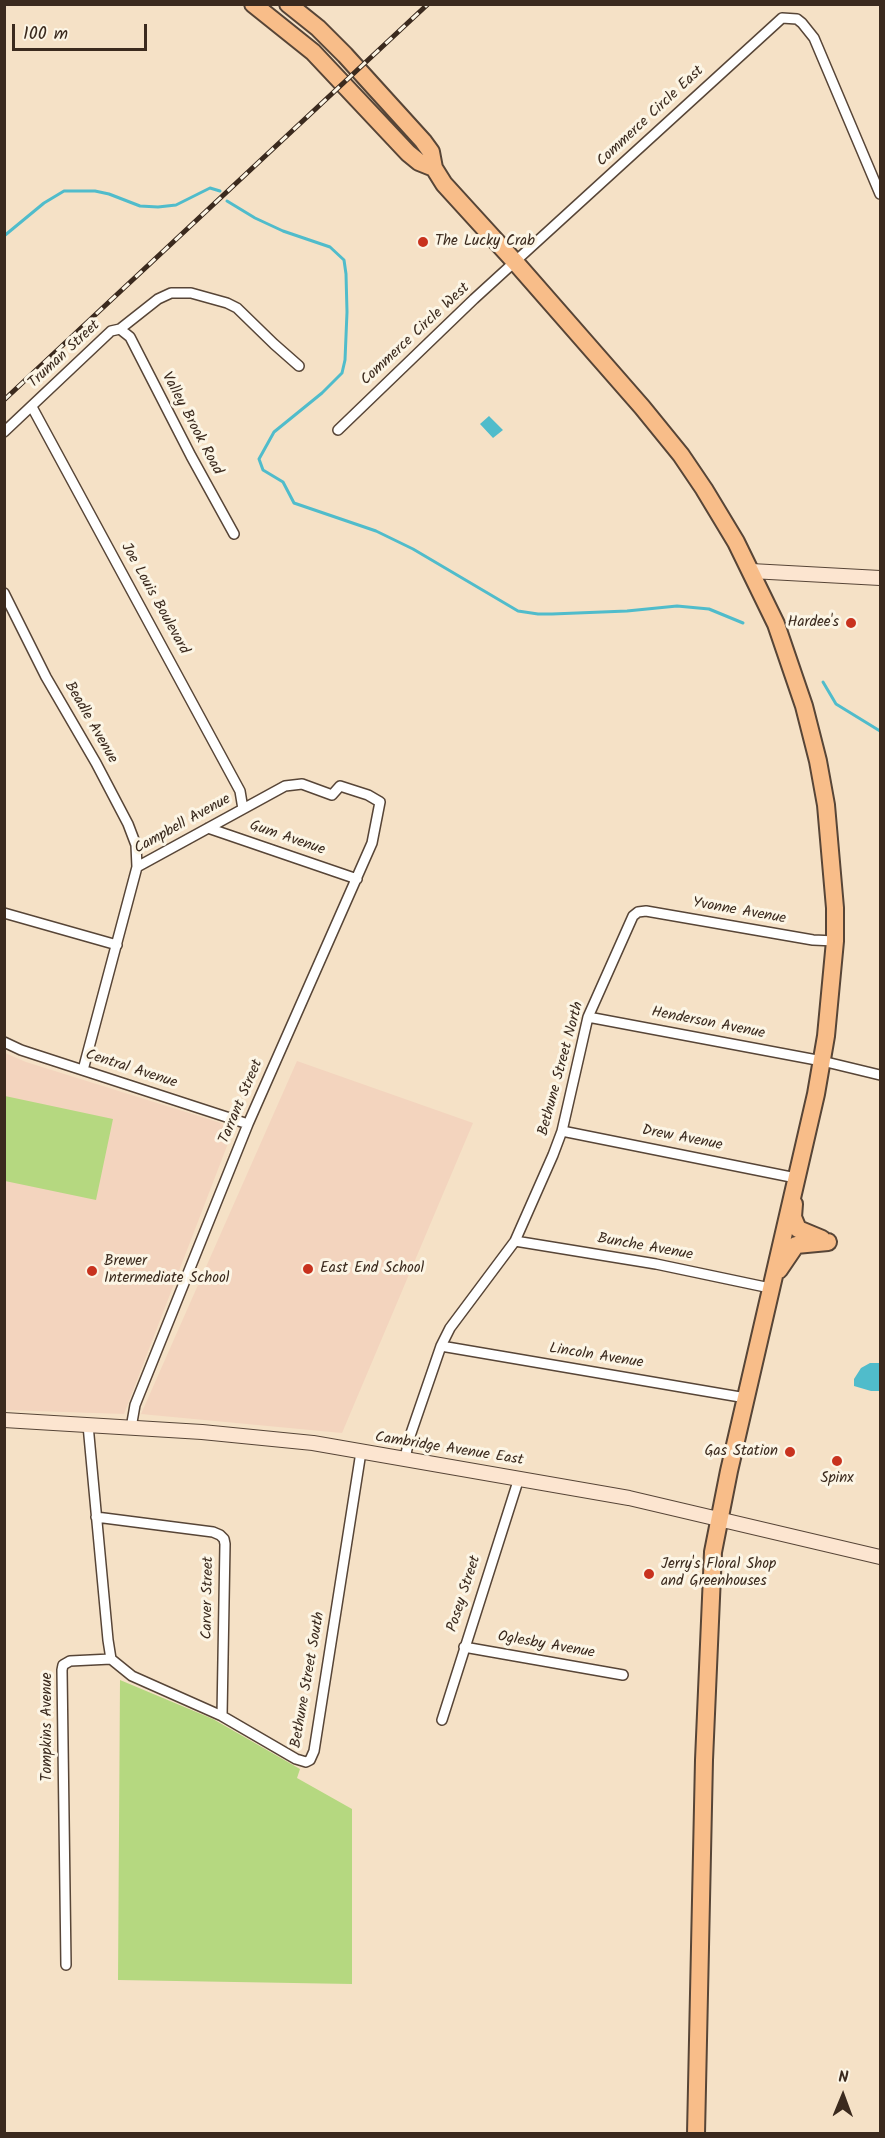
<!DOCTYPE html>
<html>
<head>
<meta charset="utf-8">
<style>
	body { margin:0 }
	#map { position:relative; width:885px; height:2138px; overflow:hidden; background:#f5e1c6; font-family:Kalam,sans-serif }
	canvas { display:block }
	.frame { position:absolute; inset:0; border:6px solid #3b2a1e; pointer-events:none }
	.north { position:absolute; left:813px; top:2066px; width:60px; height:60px; -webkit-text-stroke:4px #fcf5e5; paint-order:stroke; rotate:1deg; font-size:16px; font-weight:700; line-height:24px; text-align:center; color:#3b2a1e }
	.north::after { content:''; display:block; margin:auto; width:21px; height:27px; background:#3b2a1e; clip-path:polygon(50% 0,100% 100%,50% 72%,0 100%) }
	.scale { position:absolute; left:12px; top:24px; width:135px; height:27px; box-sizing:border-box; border:3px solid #3b2a1e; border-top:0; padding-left:8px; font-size:18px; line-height:21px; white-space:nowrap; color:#3b2a1e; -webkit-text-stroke:4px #fcf5e5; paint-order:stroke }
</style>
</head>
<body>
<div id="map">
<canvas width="885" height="2138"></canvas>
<div class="frame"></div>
<div class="north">N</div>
<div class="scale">100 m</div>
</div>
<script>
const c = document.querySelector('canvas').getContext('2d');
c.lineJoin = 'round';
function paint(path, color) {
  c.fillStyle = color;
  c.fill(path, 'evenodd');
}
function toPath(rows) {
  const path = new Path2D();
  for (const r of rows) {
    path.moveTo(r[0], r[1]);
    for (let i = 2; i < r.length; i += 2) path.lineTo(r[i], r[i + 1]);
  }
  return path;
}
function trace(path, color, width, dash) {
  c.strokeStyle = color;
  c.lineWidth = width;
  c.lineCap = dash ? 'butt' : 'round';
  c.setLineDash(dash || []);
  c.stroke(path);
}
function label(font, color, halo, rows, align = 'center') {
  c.font = font + ' Kalam,sans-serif';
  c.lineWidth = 6;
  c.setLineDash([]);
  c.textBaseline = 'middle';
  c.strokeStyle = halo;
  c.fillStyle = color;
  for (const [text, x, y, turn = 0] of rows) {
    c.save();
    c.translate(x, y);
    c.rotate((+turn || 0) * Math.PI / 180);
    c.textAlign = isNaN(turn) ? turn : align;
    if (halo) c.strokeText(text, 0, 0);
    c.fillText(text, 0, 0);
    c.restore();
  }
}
const built = toPath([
	[5,1053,26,1062,221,1123,232,1133,124,1414,5,1410],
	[297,1061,473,1123,342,1433,141,1414]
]);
const green = toPath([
	[5,1096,113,1119,96,1200,5,1181],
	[120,1680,213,1719,300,1769,297,1778,352,1809,352,1984,118,1980]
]);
const water = toPath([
	[489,416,503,430,493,438,480,424],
	[870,1363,880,1363,880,1391,871,1391,854,1386,854,1379,861,1368]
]);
const stream = toPath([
	[227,201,255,218,283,231,330,247,344,260,346,274,347,312,345,360,342,373,322,393,274,432,259,459,263,470,283,482,294,503,376,531,413,549,518,611,538,614,552,614,627,611,677,606,709,609,743,623],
	[4,236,44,203,64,191,95,191,109,194,140,206,158,207,176,205,210,188,220,191],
	[823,682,836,704,880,731]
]);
const street = toPath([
	[120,329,130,337,191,456,234,534],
	[32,407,240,791,243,809],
	[338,430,474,299,782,18,797,19,802,23,814,38,880,194],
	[4,432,111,331,120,329,158,299,171,293,191,293,227,303,237,308,274,344,299,366],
	[4,593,46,677,96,763,128,824,136,845,137,867],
	[208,828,357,879],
	[4,913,117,945],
	[588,1017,822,1061,880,1075],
	[4,1042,21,1050,248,1124],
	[83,1070,137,867,285,786,302,784,332,795,340,786,368,795,380,802,372,843,248,1124,135,1405,131,1428],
	[562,1131,796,1178],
	[515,1241,656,1264,770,1288],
	[441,1346,746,1398],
	[88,1425,108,1640,111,1659],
	[405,1459,409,1439,441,1346,450,1328,515,1241,553,1155,562,1131,588,1017,633,916,638,912,646,911,813,940,835,941],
	[96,1517,213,1532,220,1535,224,1539,225,1544,222,1716],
	[464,1647,623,1675],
	[111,1659,132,1676,222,1716,296,1759,306,1762,310,1760,314,1751,361,1452],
	[442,1720,519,1478],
	[66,1965,62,1670,63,1665,70,1661,111,1659]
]);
const secondary = toPath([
	[751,571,880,578],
	[4,1420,202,1432,313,1443,629,1498,880,1557]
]);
const highway = toPath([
	[253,4,313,52,408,153,419,162,434,168],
	[288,4,318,28,345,55,423,141,431,152,434,168,444,184,516,263,642,407,681,455,704,489,736,542,776,624,804,706,818,761,826,805,835,908,835,941,826,1036,816,1094,729,1471,713,1552,704,1760,696,2134],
	[794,1204,793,1217,798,1229,822,1239],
	[779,1270,796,1245,828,1242]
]);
const rail = toPath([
	[4,400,428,4]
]);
const markers = [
	[423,242,6,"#c8321e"],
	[851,623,6,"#c8321e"],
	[308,1269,6,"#c8321e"],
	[92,1271,6,"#c8321e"],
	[790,1452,6,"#c8321e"],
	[837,1461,6,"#c8321e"],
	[649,1574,6,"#c8321e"]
];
const streetNames = [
	["Commerce Circle East",651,117,-43],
	["Commerce Circle West",416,335,-43],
	["Truman Street",65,355,-43],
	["Valley Brook Road",191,424,62],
	["Joe Louis Boulevard",154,599,61],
	["Beadle Avenue",90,723,60],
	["Campbell Avenue",183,825,-29],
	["Gum Avenue",287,839,19],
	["Yvonne Avenue",739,912,10],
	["Henderson Avenue",708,1024,11],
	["Bethune Street North",562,1069,-75],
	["Central Avenue",131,1070,18],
	["Tarrant Street",242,1102,-67],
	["Drew Avenue",682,1139,11],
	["Bunche Avenue",645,1248,10],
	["Lincoln Avenue",596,1357,9],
	["Cambridge Avenue East",449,1450,9],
	["Posey Street",465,1594,-72],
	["Carver Street",209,1598,-89],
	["Oglesby Avenue",546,1646,10],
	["Bethune Street South",309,1680,-80],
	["Tompkins Avenue",48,1727,-90]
];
const poiNames = [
	["The Lucky Crab",435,242],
	["Hardee's",839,623,"right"],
	["Brewer",104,1262],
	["Intermediate School",104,1279],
	["East End School",320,1269],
	["Gas Station",778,1452,"right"],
	["Spinx",837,1479,"center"],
	["Jerry's Floral Shop",661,1565],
	["and Greenhouses",661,1582]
];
paint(built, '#f3d4be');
paint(green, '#b5d880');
paint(water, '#50bccb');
trace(stream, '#50bccb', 3);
trace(street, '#574537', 12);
trace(secondary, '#574537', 16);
trace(highway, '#574537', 20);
trace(street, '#fff', 9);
trace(secondary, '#fce5d0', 14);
trace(highway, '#f8bd89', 16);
trace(rail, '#3b2a1e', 5);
trace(rail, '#fcf5e5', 3, [9]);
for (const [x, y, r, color] of markers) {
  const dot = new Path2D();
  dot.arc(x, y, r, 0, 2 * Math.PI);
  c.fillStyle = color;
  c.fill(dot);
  trace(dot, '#fcf5e5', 2);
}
label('15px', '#3b2a1e', '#fcf5e5', streetNames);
label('15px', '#3b2a1e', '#fcf5e5', poiNames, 'left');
</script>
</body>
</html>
